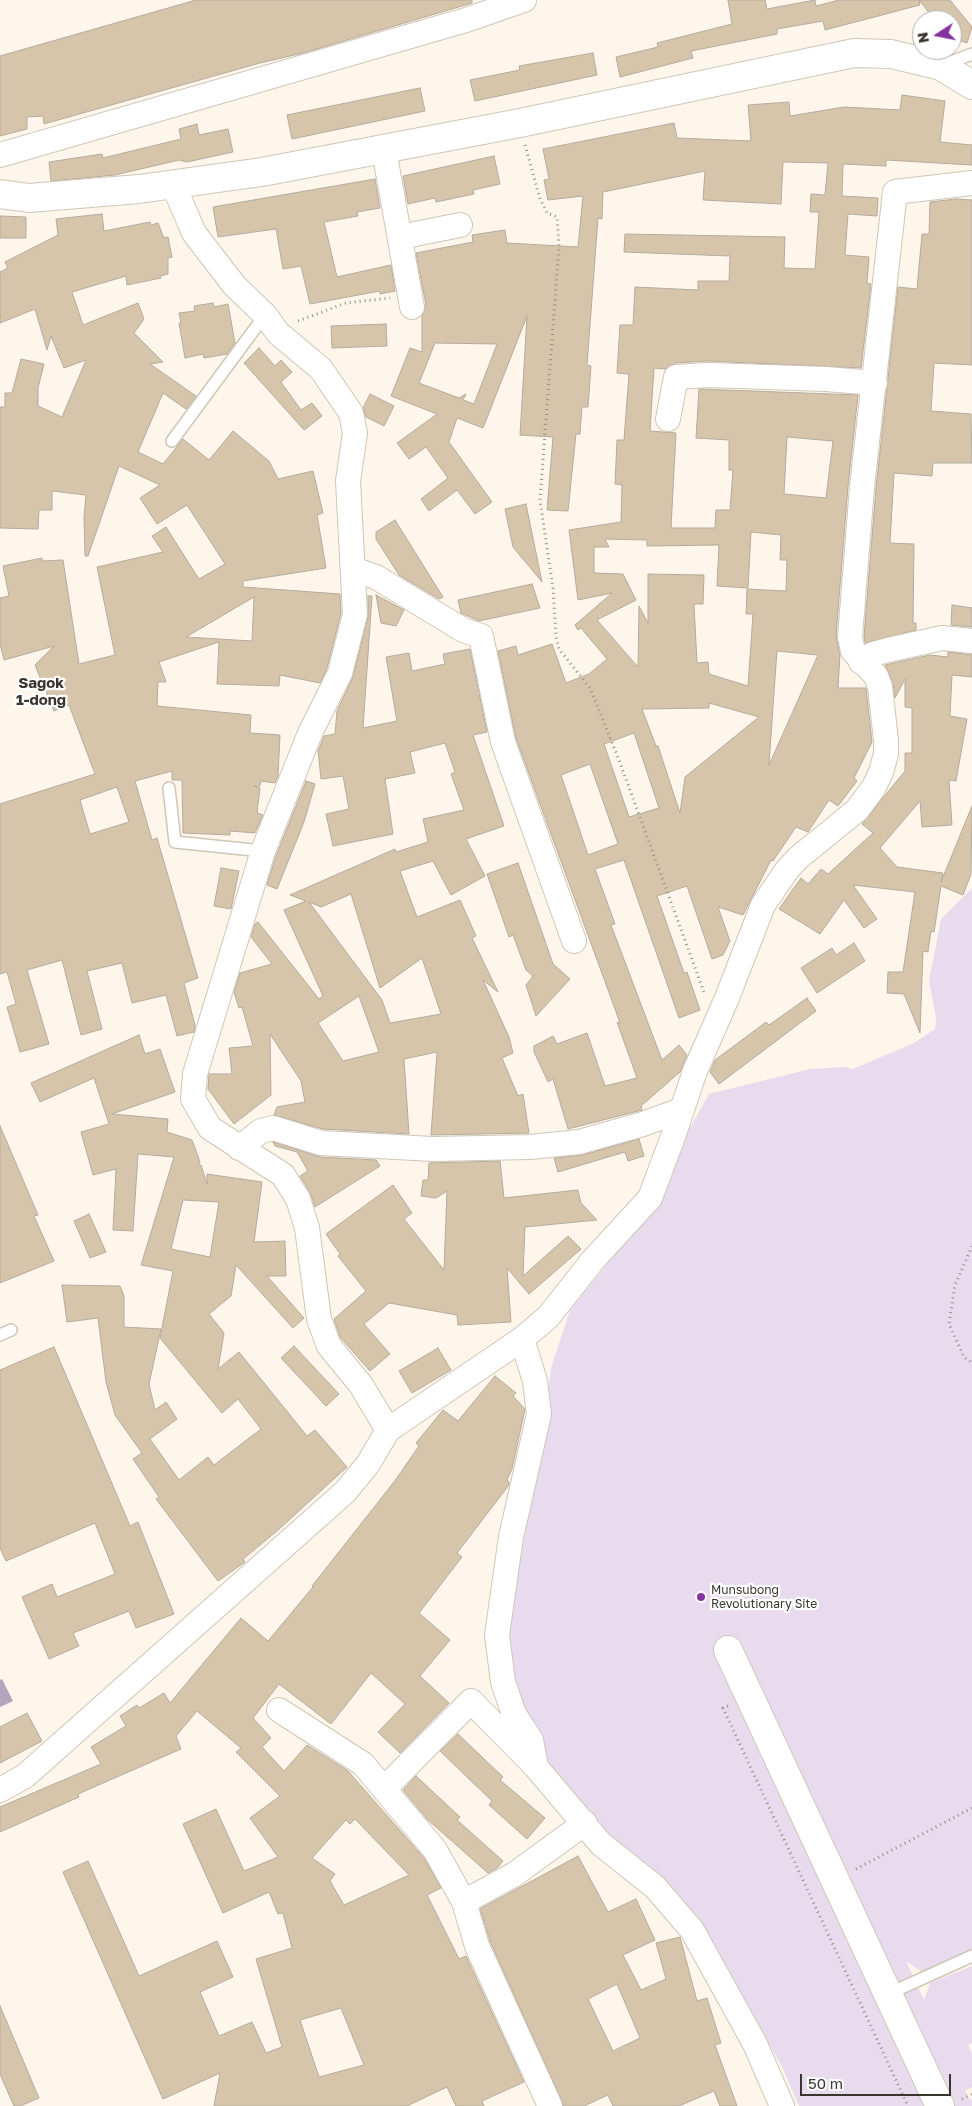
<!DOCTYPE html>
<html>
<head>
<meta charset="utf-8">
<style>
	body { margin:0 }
	#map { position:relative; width:972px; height:2106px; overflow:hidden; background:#fef6ea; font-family:"Golos Text",sans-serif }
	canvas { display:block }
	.north { position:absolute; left:912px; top:10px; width:50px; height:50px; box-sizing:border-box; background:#fff; border:1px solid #b0aeac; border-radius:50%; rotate:259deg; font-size:14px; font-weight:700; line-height:20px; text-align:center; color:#39352f }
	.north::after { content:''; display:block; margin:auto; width:18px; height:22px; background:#8433a2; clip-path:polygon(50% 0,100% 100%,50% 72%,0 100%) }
	.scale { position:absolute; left:800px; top:2074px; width:151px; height:22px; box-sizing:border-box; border:2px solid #39352f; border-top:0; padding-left:6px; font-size:15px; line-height:18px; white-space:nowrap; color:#39352f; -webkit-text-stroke:4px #fff; paint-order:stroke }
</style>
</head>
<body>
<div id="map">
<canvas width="972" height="2106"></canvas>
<div class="north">N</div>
<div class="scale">50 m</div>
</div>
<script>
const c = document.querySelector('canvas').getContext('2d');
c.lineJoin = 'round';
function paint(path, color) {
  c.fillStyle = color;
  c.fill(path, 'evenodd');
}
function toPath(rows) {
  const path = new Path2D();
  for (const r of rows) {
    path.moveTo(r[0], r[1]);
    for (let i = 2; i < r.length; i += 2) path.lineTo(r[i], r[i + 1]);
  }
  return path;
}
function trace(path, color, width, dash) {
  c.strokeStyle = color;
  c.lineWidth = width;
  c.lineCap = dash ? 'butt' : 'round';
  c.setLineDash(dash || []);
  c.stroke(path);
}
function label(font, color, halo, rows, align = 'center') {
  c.font = font + ' "Golos Text",sans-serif';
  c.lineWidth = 4.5;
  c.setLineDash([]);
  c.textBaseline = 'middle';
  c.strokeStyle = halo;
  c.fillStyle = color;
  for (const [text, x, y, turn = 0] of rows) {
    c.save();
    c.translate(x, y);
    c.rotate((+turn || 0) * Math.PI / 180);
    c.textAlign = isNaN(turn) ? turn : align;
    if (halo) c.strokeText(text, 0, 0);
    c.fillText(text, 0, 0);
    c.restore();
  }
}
const green = toPath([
	[972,888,972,1954,922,1972,906,1961,924,2000,930,1983,972,1966,972,2043,968,2045,972,2054,972,2087,965,2091,970,2100,972,2099,972,2106,799,2106,783,2069,737,1985,663,1887,622,1851,504,1716,508,1546,545,1417,551,1368,570,1310,653,1207,687,1133,709,1094,810,1069,844,1067,853,1069,914,1043,935,1029,936,1018,929,981,941,919]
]);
const water = toPath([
	[2,1679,13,1701,0,1707,0,1680]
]);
const building = toPath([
	[196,0,472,0,472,3,303,53,260,63,44,124,43,116,27,117,27,129,0,136,0,56,196,0],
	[728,0,765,0,767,9,815,0,816,6,839,0,950,0,972,27,967,43,952,38,952,20,935,20,919,0,920,5,825,30,823,21,777,29,777,34,691,51,693,58,620,77,616,57,658,47,657,43,732,24,728,0],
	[593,53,597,75,475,101,470,80,520,70,519,66,593,53],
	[420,88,425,111,292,139,287,115,420,88],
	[902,95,945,101,940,142,972,145,972,165,886,160,886,166,843,164,842,196,878,198,877,216,848,214,845,255,869,257,867,283,871,284,861,368,708,361,675,363,665,369,654,368,650,431,676,433,671,528,715,528,716,510,730,510,733,470,729,470,729,440,696,438,699,389,858,395,848,486,836,636,840,655,838,688,866,688,872,742,854,778,857,781,838,806,829,800,808,832,796,827,773,861,771,860,743,915,718,907,730,941,723,955,712,959,687,886,657,896,684,973,687,972,700,1010,679,1018,624,860,595,869,615,924,611,925,662,1060,679,1045,687,1055,680,1072,641,1106,642,1110,568,1129,553,1079,548,1082,534,1052,534,1046,553,1036,557,1044,587,1033,605,1086,637,1078,617,1022,620,1024,619,1020,516,738,498,651,516,646,518,655,552,644,566,683,589,674,607,659,581,628,578,630,575,625,612,593,578,600,569,530,621,522,622,485,615,484,617,440,624,440,629,374,617,373,620,325,633,325,635,287,698,290,698,281,729,281,730,256,624,252,625,234,785,237,784,268,815,269,819,212,810,212,811,194,825,195,828,163,783,162,781,204,703,200,705,171,603,192,602,219,598,218,587,365,591,366,588,407,582,407,580,434,576,434,568,511,547,510,553,437,520,435,527,316,483,428,457,418,449,442,492,502,475,514,457,490,429,511,421,499,448,478,426,447,409,459,397,443,437,414,391,396,410,348,422,352,422,316,426,305,416,253,473,242,472,235,505,230,507,243,578,247,583,196,548,200,544,180,549,179,543,149,674,123,677,138,751,141,748,105,789,102,790,116,844,107,900,110,902,95],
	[435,343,497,344,474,404,463,400,466,394,459,398,419,383,435,343],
	[787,437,833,441,826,498,784,494,787,437],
	[751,532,781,535,780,560,787,560,786,591,747,589,746,614,753,614,748,686,709,674,708,662,697,663,694,604,703,604,704,575,648,574,648,623,639,606,638,667,597,620,636,600,623,574,594,573,594,547,609,547,605,539,647,540,647,546,719,545,717,586,748,588,751,532],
	[777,651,818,655,769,765,773,706,777,651],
	[709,703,759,717,685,777,680,813,658,746,656,746,642,709,709,708,709,703],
	[634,733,659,808,629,817,604,744,634,733],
	[590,764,618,844,588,855,561,775,590,764],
	[197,124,199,135,228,129,233,152,187,162,179,160,115,175,51,181,49,162,102,154,103,158,181,139,179,129,197,124],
	[494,156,500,184,473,190,474,194,436,202,435,198,408,204,403,176,494,156],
	[375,179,380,208,357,212,358,216,324,222,337,277,391,265,395,291,380,294,380,291,310,304,301,266,283,269,276,229,218,237,213,207,375,179],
	[956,199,972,200,972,365,934,363,931,411,971,414,972,463,933,463,932,476,894,473,890,543,914,544,913,623,916,623,916,630,865,643,864,636,876,488,898,287,917,289,922,234,929,234,930,202,956,199],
	[102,214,104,231,150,222,151,225,158,223,164,238,168,237,172,257,168,258,168,274,160,276,161,278,127,285,126,276,72,292,83,325,138,303,144,319,134,333,163,362,150,364,196,396,186,409,163,393,138,452,163,464,183,439,209,460,233,431,269,461,278,479,313,471,323,513,317,515,326,568,243,581,243,587,340,594,341,613,327,668,320,683,280,675,279,686,217,684,219,642,159,662,166,682,158,682,157,706,251,715,250,733,280,735,278,776,275,783,261,781,260,786,254,786,260,788,257,813,263,815,255,833,230,831,230,835,183,833,182,780,172,780,172,771,135,781,152,840,157,838,198,978,184,983,195,1025,194,1032,177,1036,166,995,132,1003,122,963,87,971,102,1029,81,1035,62,960,27,970,49,1044,20,1052,7,1007,16,1004,7,972,0,974,0,804,95,774,69,705,54,711,35,665,54,646,4,660,0,644,0,598,9,596,3,566,42,558,42,561,63,560,79,664,115,655,97,567,163,552,152,536,166,527,199,579,225,564,187,505,157,524,140,498,160,485,119,466,88,556,85,556,84,517,86,495,52,491,52,510,39,510,38,529,0,528,0,407,5,407,5,393,12,393,21,359,44,364,38,388,38,406,62,417,86,360,64,368,51,336,47,350,35,309,0,323,0,272,8,268,5,262,58,235,56,219,102,214],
	[254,597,252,641,186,637,254,597],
	[117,787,129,822,90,834,80,800,117,787],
	[0,216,26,217,26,238,0,238,0,216],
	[213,303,214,307,228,304,235,343,227,354,204,358,203,354,185,358,179,323,181,323,179,313,195,311,194,306,213,303],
	[386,324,387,346,332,348,331,326,386,324],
	[259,348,275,366,281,360,292,372,281,382,301,410,312,403,322,416,304,430,244,363,259,348],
	[370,394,394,406,384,426,366,417,363,408,370,394],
	[526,504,542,582,513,547,505,509,526,504],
	[395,520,443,597,439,599,399,575,376,539,376,532,395,520],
	[532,584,540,608,479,621,461,613,458,600,532,584],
	[376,595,404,610,396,626,381,623,376,595],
	[368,596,372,596,363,728,397,721,386,657,409,653,412,671,445,664,443,654,470,649,487,732,473,735,504,826,466,839,485,876,451,895,433,861,400,871,417,917,460,900,476,936,472,938,498,992,483,980,509,1037,513,1053,502,1058,518,1096,523,1094,529,1133,431,1135,437,1052,404,1059,409,1134,323,1129,274,1115,277,1107,305,1102,301,1081,270,1034,271,1095,234,1124,208,1089,209,1074,232,1074,229,1048,253,1046,242,1007,239,1008,234,992,240,973,272,964,251,937,255,924,258,922,319,999,323,996,284,910,306,901,290,895,395,849,396,852,428,842,423,819,464,810,451,774,455,772,445,743,410,752,415,773,385,779,393,834,333,846,326,814,349,809,343,776,321,779,318,751,324,736,335,734,337,711,353,677,368,617,368,596],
	[351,894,380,988,422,958,441,1014,390,1023,382,1000,309,902,321,907,351,894],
	[359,996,379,1052,343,1061,318,1023,359,996],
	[952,605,972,608,972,627,951,625,952,605],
	[948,652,972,655,972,677,952,675,950,716,967,719,956,781,949,780,952,825,922,827,920,801,880,848,897,867,943,873,941,882,972,806,971,874,963,895,941,886,934,932,931,931,928,952,923,951,920,1033,904,994,887,993,888,972,903,972,915,892,853,885,877,919,864,928,844,900,820,934,779,909,801,878,808,884,821,869,828,874,873,833,862,824,905,771,905,753,912,753,912,708,905,707,905,679,895,698,893,682,885,665,930,655,948,657,948,652],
	[306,781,315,784,304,822,277,889,267,885,276,856,306,781],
	[518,863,553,964,570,979,536,1016,526,985,533,976,526,970,513,935,509,937,487,874,518,863],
	[221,868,239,871,231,909,214,906,221,868],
	[854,943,865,961,817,993,801,968,832,948,836,955,854,943],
	[807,998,816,1011,719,1084,710,1072,715,1060,766,1022,769,1025,807,998],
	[139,1035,145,1054,160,1049,175,1092,112,1114,168,1119,167,1132,192,1140,200,1162,198,1165,201,1165,207,1184,207,1174,262,1182,254,1242,285,1241,286,1276,267,1276,304,1318,293,1328,236,1265,231,1296,209,1314,224,1333,218,1369,239,1352,307,1436,315,1430,347,1467,277,1531,243,1559,245,1562,218,1581,156,1499,159,1497,133,1459,142,1453,115,1415,106,1382,98,1318,67,1322,62,1285,120,1286,124,1296,124,1327,161,1329,149,1384,155,1410,166,1402,177,1419,150,1439,179,1480,208,1457,214,1465,261,1429,238,1399,222,1413,160,1338,173,1271,141,1265,174,1157,138,1154,133,1231,113,1230,116,1169,93,1175,81,1132,109,1124,94,1078,40,1102,31,1083,139,1035],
	[183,1200,219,1202,210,1257,171,1249,183,1200],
	[0,1126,38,1215,34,1216,54,1261,0,1283,0,1126],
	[639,1139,644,1156,628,1161,625,1152,558,1172,554,1158,583,1155,639,1139],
	[273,1142,320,1157,376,1160,380,1166,315,1207,310,1192,300,1176,308,1171,297,1152,275,1146,273,1142],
	[500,1161,504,1198,578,1190,581,1203,597,1220,525,1227,523,1276,568,1236,581,1249,529,1294,507,1268,511,1322,458,1325,457,1315,389,1303,364,1324,390,1354,370,1371,340,1337,334,1319,366,1291,338,1256,340,1254,326,1234,393,1185,412,1213,404,1219,444,1270,447,1191,436,1198,421,1196,423,1180,428,1180,429,1163,500,1161],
	[89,1214,106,1252,90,1258,74,1221,89,1214],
	[294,1346,339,1394,326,1406,281,1358,294,1346],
	[54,1347,130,1526,138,1522,174,1614,136,1628,129,1611,73,1633,79,1646,49,1659,22,1597,52,1584,57,1597,115,1574,95,1523,6,1561,0,1548,0,1370,54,1347],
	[438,1348,451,1370,412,1393,399,1371,438,1348],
	[495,1376,516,1393,513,1396,525,1409,512,1469,507,1480,509,1482,509,1485,457,1553,462,1557,419,1613,450,1640,420,1676,449,1703,400,1753,378,1732,405,1704,371,1673,331,1724,279,1684,253,1718,271,1738,262,1747,284,1771,307,1745,348,1771,424,1858,441,1888,427,1895,459,1959,466,1956,524,2082,482,2101,484,2106,456,2106,447,2087,407,2106,214,2106,220,2073,163,2099,63,1872,88,1861,139,1976,217,1941,233,1977,200,1992,219,2036,252,2022,266,2053,282,2047,256,1959,292,1948,283,1913,278,1914,269,1892,223,1913,183,1824,216,1809,244,1871,278,1857,250,1818,280,1796,236,1752,241,1748,197,1711,176,1736,181,1749,78,1794,79,1797,0,1832,0,1807,101,1764,91,1747,126,1726,120,1716,137,1705,139,1708,164,1693,170,1703,241,1618,268,1641,313,1587,312,1586,394,1482,419,1446,416,1443,443,1410,458,1421,495,1376],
	[355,1819,409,1875,344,1905,330,1881,335,1874,312,1858,346,1820,350,1824,355,1819],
	[341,2008,364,2065,319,2077,300,2020,341,2008],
	[27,1713,42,1741,0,1763,0,1727,27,1713],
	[458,1734,503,1777,500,1780,545,1818,527,1839,489,1805,492,1801,440,1751,458,1734],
	[416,1776,460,1817,457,1820,503,1861,497,1868,488,1873,428,1820,403,1790,416,1776],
	[578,1856,608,1912,636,1899,655,1940,623,1955,641,1990,666,1979,656,1943,680,1937,697,2001,707,1998,721,2043,715,2045,737,2106,720,2106,714,2091,679,2106,613,2106,608,2095,584,2106,564,2106,490,1941,480,1909,578,1856],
	[617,1984,640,2038,613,2051,588,1999,617,1984],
	[0,2006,39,2098,20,2106,14,2106,0,2074,0,2006]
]);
const path = toPath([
	[525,145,540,199,547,213,557,217,559,247,540,500,553,588,556,637,559,649,590,688,619,760,705,995],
	[298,321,346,303,390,298],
	[972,1246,955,1285,949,1324,964,1357,972,1363],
	[728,1706,723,1708,908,2106],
	[856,1869,972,1808],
	[962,2099,972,2094]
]);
const lane = toPath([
	[943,65,972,54],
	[172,441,265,315],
	[169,788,175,842,263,851],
	[0,1335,11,1330],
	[888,1994,972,1956]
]);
const street = toPath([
	[384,150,412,307],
	[0,155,466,20,524,0],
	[173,184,194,233,234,285,265,315,278,333,321,369,351,413,355,433,348,481,355,614,340,673,310,733,263,851,195,1074,193,1099,210,1128,283,1175,298,1199,307,1228,319,1319,329,1346,361,1385,388,1430],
	[400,237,460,225],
	[668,419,676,377,708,375,826,379,875,383],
	[353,569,376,577,463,630,481,636,503,742,574,941],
	[861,662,873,654,888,650,942,638,972,641],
	[239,1148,261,1131,273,1128,321,1143,433,1149,530,1147,579,1142,643,1124,681,1110],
	[522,1339,535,1381,539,1414,511,1537,497,1635,503,1682,514,1714,531,1740,536,1767,601,1844,655,1887,692,1930,755,2044,782,2106],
	[279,1710,363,1764,435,1850,464,1902,477,1946,550,2106],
	[384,1789,471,1701,536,1767],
	[0,1790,25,1776,345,1492,368,1464,388,1430,522,1339,548,1317,593,1260,650,1198,674,1134,695,1071,727,998,763,905,787,870,798,858,857,810,874,787,881,772,886,754,886,740,880,687,876,676,853,651,850,637,862,487,895,192,972,183],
	[464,1902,515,1874,585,1823]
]);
const secondary = toPath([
	[0,194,29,198,139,189,262,172,520,123,854,53,891,54,941,66,972,85],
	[728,1650,940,2106]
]);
const markers = [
	[701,1597,5,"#8433a2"]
];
const poiNames = [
	["Munsubong",711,1590],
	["Revolutionary Site",711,1604]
];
const quarterNames = [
	["Sagok",41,683],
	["1-dong",41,700]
];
paint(green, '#e8dbee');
paint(water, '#b5a4bd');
paint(building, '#d6c5ab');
trace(building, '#b5ab9d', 1);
trace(lane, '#d0c6b7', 14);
trace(street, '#d0c6b7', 26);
trace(secondary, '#d0c6b7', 30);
trace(path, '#948e86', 3, [1, 4]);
trace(lane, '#fff', 11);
trace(street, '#fff', 24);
trace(secondary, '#fff', 28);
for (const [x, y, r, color] of markers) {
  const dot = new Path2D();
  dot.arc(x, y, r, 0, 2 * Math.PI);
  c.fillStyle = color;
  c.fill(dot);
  trace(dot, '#fff', 2);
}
label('12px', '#39352f', '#fff', poiNames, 'left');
label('bold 15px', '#39352f', '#fff', quarterNames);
</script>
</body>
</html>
